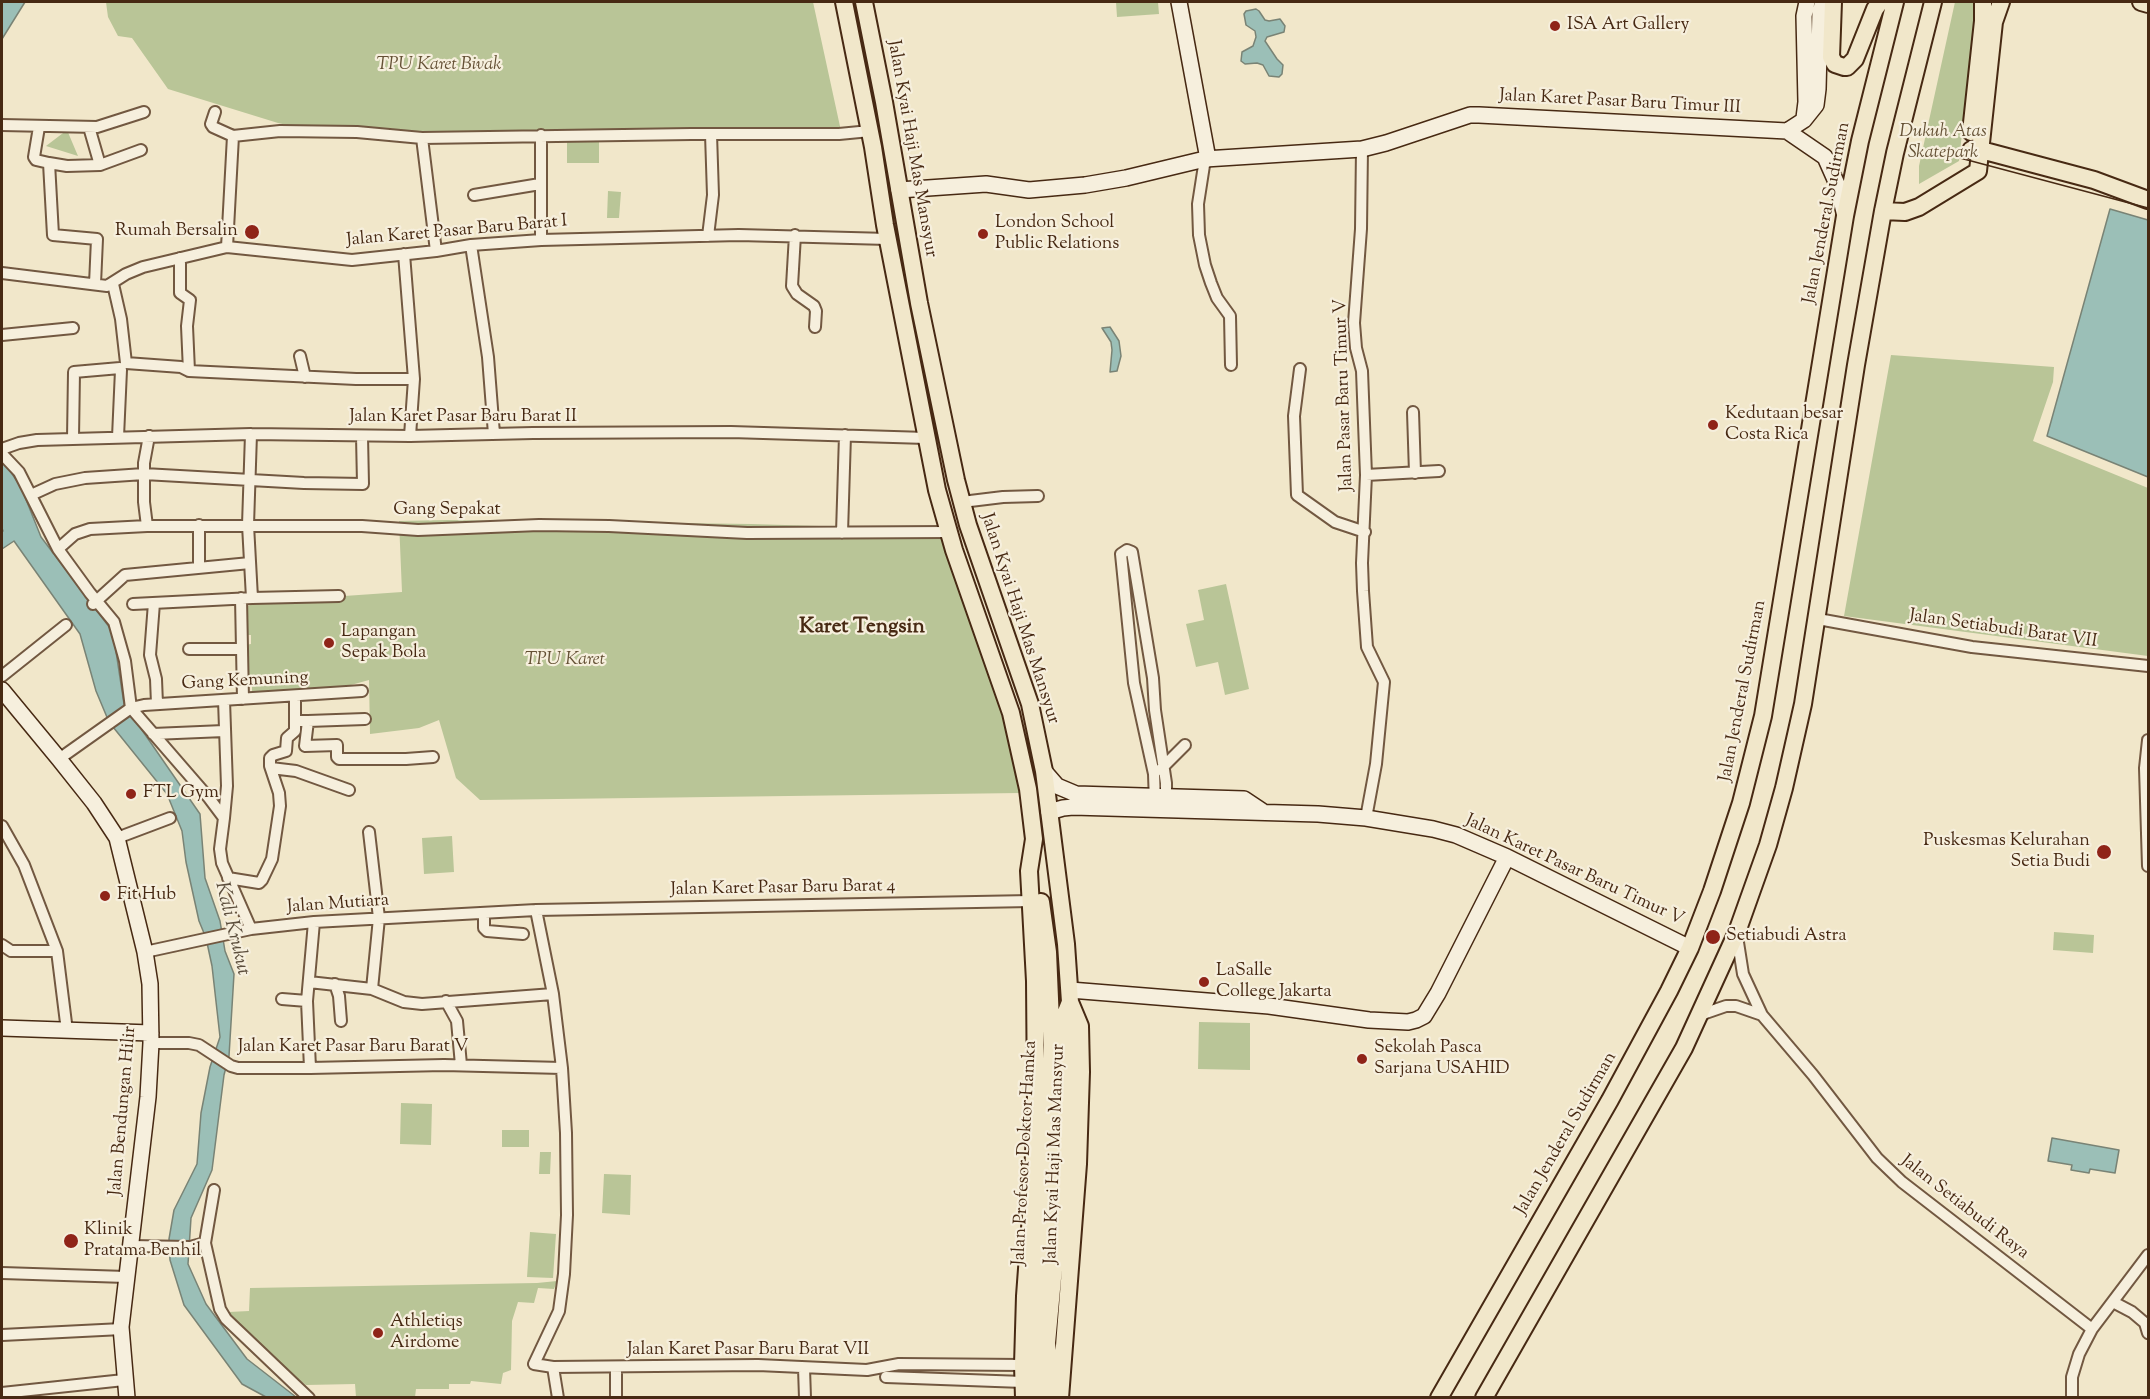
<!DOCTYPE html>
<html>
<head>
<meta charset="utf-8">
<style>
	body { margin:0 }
	#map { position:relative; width:2150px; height:1399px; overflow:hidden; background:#f1e7ca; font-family:"Sorts Mill Goudy",serif }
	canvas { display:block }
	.frame { position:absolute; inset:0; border:3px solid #472913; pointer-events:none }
</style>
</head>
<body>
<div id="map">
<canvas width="2150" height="1399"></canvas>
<div class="frame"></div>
</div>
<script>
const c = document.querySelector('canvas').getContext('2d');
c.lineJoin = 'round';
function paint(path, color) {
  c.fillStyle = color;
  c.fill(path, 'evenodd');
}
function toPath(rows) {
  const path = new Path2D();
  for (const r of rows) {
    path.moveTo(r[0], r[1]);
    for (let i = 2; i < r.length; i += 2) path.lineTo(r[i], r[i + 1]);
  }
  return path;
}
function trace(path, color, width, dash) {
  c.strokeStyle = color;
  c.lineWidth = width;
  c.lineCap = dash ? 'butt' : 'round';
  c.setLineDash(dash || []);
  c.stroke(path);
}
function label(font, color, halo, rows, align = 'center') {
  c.font = font + ' "Sorts Mill Goudy",serif';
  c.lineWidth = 4.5;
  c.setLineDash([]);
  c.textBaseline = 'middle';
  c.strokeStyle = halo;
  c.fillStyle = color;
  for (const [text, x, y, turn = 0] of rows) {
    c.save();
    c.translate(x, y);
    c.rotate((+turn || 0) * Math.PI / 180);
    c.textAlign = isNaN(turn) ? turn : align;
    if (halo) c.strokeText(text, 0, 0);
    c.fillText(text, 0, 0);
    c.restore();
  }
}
const green = toPath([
	[106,2,813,2,841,131,416,132,302,128,278,123,168,89,132,38,118,36,108,17],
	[1116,2,1158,2,1159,14,1117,17],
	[1955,2,1975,2,1976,6,1959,161,1919,184,1919,166],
	[67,130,78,156,46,146],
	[567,140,599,140,599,163,567,163],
	[608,191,621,192,619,218,607,218],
	[1891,355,2054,367,2053,382,2033,441,2148,488,2148,656,1844,616],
	[448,520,751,524,954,530,1015,725,1020,793,480,800,456,778,439,720,419,728,370,734,369,680,329,691,252,694,252,678,245,678,245,645,251,644,251,635,245,635,245,613,248,612,248,606,258,602,402,592,399,521],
	[1226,584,1249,689,1225,695,1218,662,1196,667,1186,624,1204,620,1198,590],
	[452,836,454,872,424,874,422,838],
	[2054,932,2094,935,2093,953,2053,950],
	[1199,1022,1250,1023,1250,1070,1198,1069],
	[401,1103,432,1104,431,1145,400,1144],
	[502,1130,529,1130,529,1147,502,1147],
	[540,1152,551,1152,550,1174,539,1174],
	[604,1174,631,1175,630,1215,602,1213],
	[530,1232,556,1234,553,1278,527,1277],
	[557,1281,554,1289,538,1288,534,1303,518,1302,512,1321,511,1370,503,1373,501,1384,471,1381,470,1384,449,1384,449,1389,416,1389,415,1397,356,1397,355,1384,306,1385,254,1346,233,1320,229,1312,249,1311,250,1288,537,1283]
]);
const water = toPath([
	[2,2,25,2,2,39,2,2],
	[1256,9,1259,11,1265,20,1269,21,1280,19,1285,26,1284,32,1267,37,1265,41,1277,59,1283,65,1282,74,1279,77,1269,76,1263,65,1257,63,1245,64,1241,61,1242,52,1253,46,1256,37,1255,31,1246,25,1244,14,1246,11,1256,9],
	[2110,209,2148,220,2148,477,2047,436,2110,209],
	[1110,327,1119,341,1121,356,1117,371,1110,372,1112,350,1111,342,1102,328,1110,327],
	[2,459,21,487,41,537,113,632,124,704,200,814,205,878,220,921,225,951,234,974,229,1056,224,1075,212,1170,191,1218,188,1264,206,1304,247,1359,296,1397,266,1397,242,1384,184,1305,170,1260,169,1239,174,1210,197,1164,201,1113,210,1067,220,1037,212,966,206,938,199,921,186,862,182,831,167,794,109,722,96,691,80,634,14,541,2,549,2,532,3,531,2,528,2,459],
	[2052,1138,2119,1150,2115,1173,2090,1169,2089,1173,2071,1170,2072,1165,2048,1161,2052,1138]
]);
const street = toPath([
	[215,112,211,124,213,127,233,136,280,131,357,132,422,138,691,134,839,134,870,131],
	[2,125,97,127,144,112],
	[39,127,34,157,36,160,49,163,67,166,100,165,141,150],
	[89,127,100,165],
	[541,135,541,240],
	[422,138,436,251],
	[1362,149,1361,229,1354,323,1356,348,1362,371,1366,475,1362,563,1363,591,1367,647,1384,682,1376,764,1366,818],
	[1205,159,1198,204,1199,235,1205,265,1211,283,1217,298,1230,316,1231,365],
	[49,163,53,235,97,239,95,284],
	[474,195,540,184],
	[795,235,792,286,797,294,814,306,816,311,815,327],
	[708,236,713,195,711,134],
	[471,245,488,357,494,434],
	[227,247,233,136],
	[404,254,414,379,410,436],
	[180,258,180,293,190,300,187,326,189,371],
	[2,273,107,286,126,274,143,267,227,247,352,260,436,251,471,245,541,240,739,235,888,239],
	[113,284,121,319,126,363,181,367,189,371,356,379,414,379],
	[2,335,73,328],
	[300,356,305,377],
	[1300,369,1294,416,1297,495,1335,522,1365,532],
	[1413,412,1415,473],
	[251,434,248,525,252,598],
	[73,438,74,372,120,368,121,370,118,437],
	[2,449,19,443,37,440,251,434,410,436,533,433,731,432,926,438],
	[2,454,19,472,58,549,90,593,114,622,125,661,131,708,209,798,224,818,220,849,222,863,251,929],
	[1366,475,1439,471],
	[31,495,55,484,85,478,144,474,304,483,363,484,362,436],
	[962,502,1003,497,1038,496],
	[199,525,199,566],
	[147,526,144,502,144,463,149,436],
	[842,533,845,435],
	[58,549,75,534,90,529,147,526,362,526,418,530,539,525,609,526,747,533,949,532],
	[154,603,150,655,156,679,157,704],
	[93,604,125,575,250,563],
	[133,604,252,598,339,596],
	[1818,619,1972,647,2148,666],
	[189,649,242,649,241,598],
	[242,649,243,699],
	[2,676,66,625],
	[224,700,227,786,224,818],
	[295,721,308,721,305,746,337,745,337,757,339,759,406,759,433,757],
	[308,721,365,719],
	[153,734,224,731],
	[2148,740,2145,768,2148,866],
	[59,759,131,708,144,705,362,691],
	[271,768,296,771,349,790],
	[1160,770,1185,745],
	[1155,803,1154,774,1134,683,1121,554,1127,550,1132,552,1153,678,1155,710,1166,783,1166,803],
	[2,826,24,865,57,951,67,1031],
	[369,832,379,918,372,989],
	[117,838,170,818],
	[228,878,259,883,262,880,272,859,280,806,279,793,270,766,270,758,273,755,286,751,287,738,295,731,295,696],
	[536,910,553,994,562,1068,566,1133,567,1215,564,1274,559,1311,534,1364,553,1367,758,1365,867,1370,899,1364,1023,1365],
	[484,913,484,928,487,931,523,934],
	[1737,936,1743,974,1762,1015,1813,1075,1877,1158,1902,1182,2092,1329],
	[2,945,11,951,57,951],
	[145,952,251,929,314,922,536,910,1031,901],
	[309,982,372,989,404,1002,422,1004,553,994],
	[335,984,339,996,341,1021],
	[282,999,307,1001],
	[446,1001,457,1021,461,1065],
	[1700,1015,1726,1006,1736,1006,1762,1015],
	[151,1043,189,1043,199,1045,231,1066,238,1068,310,1068,444,1065,562,1068],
	[310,1068,307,1001,314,922],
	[214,1190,205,1243,220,1309,226,1319,309,1398],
	[131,1246,190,1247,205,1243],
	[2,1273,126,1277],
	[2113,1302,2132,1312,2145,1323,2148,1333],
	[2,1335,122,1329],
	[553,1367,558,1398],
	[616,1367,616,1398],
	[804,1368,805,1398],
	[886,1377,1023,1382],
	[2,1393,124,1380],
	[2072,1398,2072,1377,2079,1354,2092,1329,2148,1255]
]);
const secondary = toPath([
	[1179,2,1208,159],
	[1804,118,1806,102,1804,16,1807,2],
	[1787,131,1804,120,1816,105,1818,89,1820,12,1823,2],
	[899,190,986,184,1029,190,1085,185,1126,178,1205,159,1362,149,1386,143,1470,115,1479,115,1787,131,1825,157,1837,184,1845,216],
	[2,690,59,759,94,803,117,838,145,952,150,984,151,1043,148,1097,121,1327,127,1398],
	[1044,771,1057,786,1076,794,1244,799,1262,811],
	[1049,812,1063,808,1073,807,1318,814,1366,818,1433,829,1456,835,1507,857,1690,948],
	[1070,990,1269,1006,1369,1020,1408,1022,1416,1020,1424,1016,1438,993,1507,857],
	[2,1028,151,1033]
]);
const primary = toPath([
	[844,2,873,147,885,225,937,490,954,550,1011,713,1028,789,1034,839,1029,871,1035,981,1036,1106,1032,1201,1025,1296,1023,1365,1024,1398],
	[864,2,884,102,919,303,956,480,968,525,1030,704,1044,771,1066,944,1070,1002,1080,1026,1081,1072,1078,1164,1060,1398],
	[1833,2,1831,57,1835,64,1844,67,1847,67,1855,59,1875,9,1880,2],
	[2141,2,2148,4],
	[1971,132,1983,21,1983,2],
	[1971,150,1981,150,2094,180,2148,200],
	[1883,211,1905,212,1919,207,1978,171,1994,22,2001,2],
	[1052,1396,1047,1343,1064,1160,1066,1012,1070,1002],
	[1039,1398,1035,1376,1034,1342,1049,1149,1052,1045,1048,952,1041,902],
	[1439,1398,1610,1100,1669,991,1690,948,1712,891,1741,803,1763,716,1845,216,1860,141,1895,2],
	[1484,1398,1684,1048,1737,932,1768,845,1784,788,1803,704,1856,365,1883,211,1895,153,1933,2]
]);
const tram = toPath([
	[1960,158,2148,208]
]);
const markers = [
	[1555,26,6,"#8f2418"],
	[252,232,8,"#8f2418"],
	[983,234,6,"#8f2418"],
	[1713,425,6,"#8f2418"],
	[329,643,6,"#8f2418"],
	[131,794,6,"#8f2418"],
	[2104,852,8,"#8f2418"],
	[105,896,6,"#8f2418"],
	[1713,937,8,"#8f2418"],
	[1204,982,6,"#8f2418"],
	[1362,1059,6,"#8f2418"],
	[71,1241,8,"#8f2418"],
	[378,1333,6,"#8f2418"]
];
const poiNames = [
	["ISA Art Gallery",1567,26],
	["London School",995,224],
	["Public Relations",995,245],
	["Rumah Bersalin",238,232,"right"],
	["Kedutaan besar",1725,415],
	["Costa Rica",1725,436],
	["Lapangan",341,633],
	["Sepak Bola",341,654],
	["FTL Gym",143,794],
	["Puskesmas Kelurahan",2090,842,"right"],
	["Setia Budi",2090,863,"right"],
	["Fit Hub",117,896],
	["Setiabudi Astra",1726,937],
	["LaSalle",1216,972],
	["College Jakarta",1216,993],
	["Sekolah Pasca",1374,1049],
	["Sarjana USAHID",1374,1070],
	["Klinik",84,1231],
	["Pratama Benhil",84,1252],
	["Athletiqs",390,1323],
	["Airdome",390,1344]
];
const parkNames = [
	["TPU Karet Bivak",439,66],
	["Dukuh Atas",1943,133],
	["Skatepark",1943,154],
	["TPU Karet",565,661]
];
const streetNames = [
	["Jalan Karet Pasar Baru Timur III",1620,103,3],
	["Jalan Kyai Haji Mas Mansyur",911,149,80],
	["Jalan Jenderal Sudirman",1828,213,-79],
	["Jalan Karet Pasar Baru Barat I",457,232,-5],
	["Jalan Pasar Baru Timur V",1345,395,-92],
	["Jalan Karet Pasar Baru Barat II",463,418],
	["Gang Sepakat",447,511],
	["Jalan Kyai Haji Mas Mansyur",1019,619,72],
	["Jalan Setiabudi Barat VII",2003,630,8],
	["Gang Kemuning",245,682,-3],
	["Jalan Jenderal Sudirman",1744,691,-79],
	["Jalan Karet Pasar Baru Timur V",1574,871,25],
	["Jalan Karet Pasar Baru Barat 4",783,889,-1],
	["Jalan Mutiara",338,905,-4],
	["Jalan Karet Pasar Baru Barat V",353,1048],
	["Jalan Bendungan Hilir",124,1111,-85],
	["Jalan Jenderal Sudirman",1567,1134,-60],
	["Jalan Profesor Doktor Hamka",1026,1153,-87],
	["Jalan Kyai Haji Mas Mansyur",1056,1154,-88],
	["Jalan Setiabudi Raya",1964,1208,38],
	["Jalan Karet Pasar Baru Barat VII",748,1351]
];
const waterNames = [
	["Kali Krukut",231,929,76]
];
const quarterNames = [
	["Karet Tengsin",862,628]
];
paint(green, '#b9c597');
paint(water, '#9bbfb7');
trace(water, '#798375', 1.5);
trace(street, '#725841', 14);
trace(secondary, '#472913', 18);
trace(primary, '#472913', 20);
trace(street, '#f6efdd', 10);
trace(secondary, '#f6efdd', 15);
trace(primary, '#f1e7ca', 16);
trace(tram, '#472913', 1.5);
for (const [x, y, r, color] of markers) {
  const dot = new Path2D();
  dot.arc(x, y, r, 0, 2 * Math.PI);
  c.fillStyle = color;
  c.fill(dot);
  trace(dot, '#f6efdd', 2);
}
label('18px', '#472913', '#f6efdd', poiNames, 'left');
label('italic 18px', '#645034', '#f6efdd', parkNames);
label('18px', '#472913', '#f6efdd', streetNames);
label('italic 20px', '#5c4e3c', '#f6efdd', waterNames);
label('bold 21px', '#472913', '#f6efdd', quarterNames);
</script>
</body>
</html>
